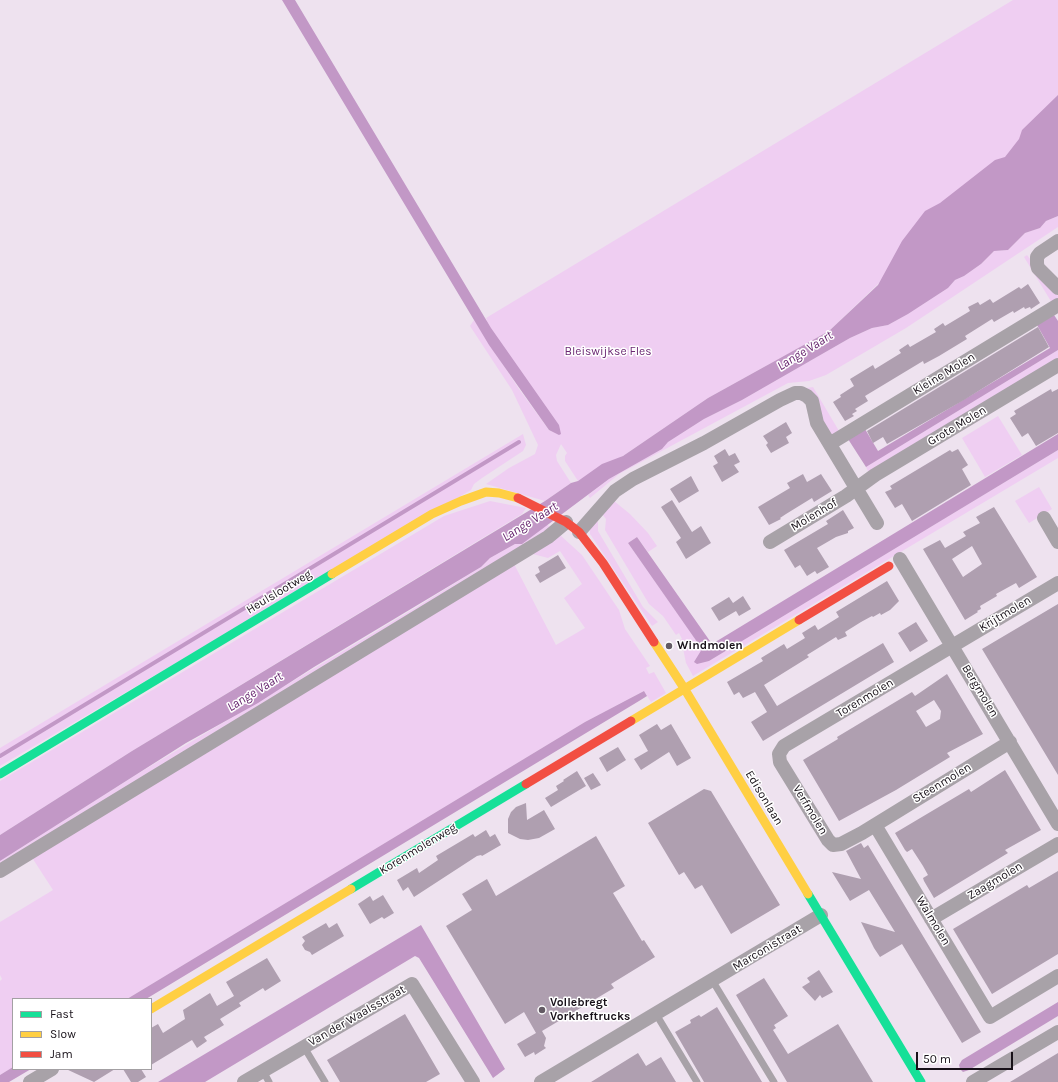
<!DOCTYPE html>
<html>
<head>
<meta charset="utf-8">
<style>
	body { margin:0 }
	#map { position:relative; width:1058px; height:1082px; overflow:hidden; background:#eee2ef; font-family:Karla,sans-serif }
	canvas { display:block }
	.legend { position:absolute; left:12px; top:998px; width:140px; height:72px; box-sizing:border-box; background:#fff; border:1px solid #a3a0a3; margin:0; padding:5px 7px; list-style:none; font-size:12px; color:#181119 }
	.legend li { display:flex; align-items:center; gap:8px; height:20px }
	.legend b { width:20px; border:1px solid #a3a0a3 }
	.scale { position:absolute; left:916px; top:1052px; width:97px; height:18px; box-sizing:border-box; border:2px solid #181119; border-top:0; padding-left:5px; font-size:12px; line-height:14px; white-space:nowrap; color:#181119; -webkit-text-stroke:3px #fff; paint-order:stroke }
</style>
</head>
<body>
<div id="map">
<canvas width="1058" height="1082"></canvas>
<ul class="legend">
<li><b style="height:5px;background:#16e098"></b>Fast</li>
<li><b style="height:5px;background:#ffcf43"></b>Slow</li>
<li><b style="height:5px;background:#f24e42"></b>Jam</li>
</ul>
<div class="scale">50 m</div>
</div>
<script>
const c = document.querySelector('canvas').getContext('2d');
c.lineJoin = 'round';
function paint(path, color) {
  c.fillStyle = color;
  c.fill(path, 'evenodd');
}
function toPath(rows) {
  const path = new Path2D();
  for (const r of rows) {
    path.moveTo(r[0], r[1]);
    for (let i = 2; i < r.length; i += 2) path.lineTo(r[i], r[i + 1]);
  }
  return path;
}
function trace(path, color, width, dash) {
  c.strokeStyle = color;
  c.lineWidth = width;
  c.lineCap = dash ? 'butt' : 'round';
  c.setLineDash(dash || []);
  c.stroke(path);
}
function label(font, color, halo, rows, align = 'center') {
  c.font = font + ' Karla,sans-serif';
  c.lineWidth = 3;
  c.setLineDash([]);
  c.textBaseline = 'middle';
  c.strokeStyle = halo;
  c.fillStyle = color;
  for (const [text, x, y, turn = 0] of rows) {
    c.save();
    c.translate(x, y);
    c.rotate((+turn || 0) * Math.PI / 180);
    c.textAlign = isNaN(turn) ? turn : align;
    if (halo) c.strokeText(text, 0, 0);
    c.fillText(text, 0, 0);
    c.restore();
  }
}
const green = toPath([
	[1013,0,1058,0,1058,168,879,283,829,331,708,398,623,456,578,481,565,461,565,456,567,453,561,444,556,455,557,461,571,483,545,501,486,484,509,468,535,454,538,445,512,390,470,326,474,320,519,389,549,430,553,432,481,324,487,320,486,318],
	[1058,216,1058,227,906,328,826,375,809,381,788,383,619,474,590,498,588,495,609,479,662,449,668,442,704,419,742,400,850,338,872,328,888,325,908,314,948,288,955,280,964,276,981,264,994,251,1008,250,1025,233,1040,228,1046,221],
	[1027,255,1058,296,1058,299,1052,303,1024,257],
	[1058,350,1058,360,869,473,866,467],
	[813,387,839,431,831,436,801,389],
	[998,416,1022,455,985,477,962,438],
	[523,434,526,445,523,451,482,478,474,484,471,490,0,766,0,748],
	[1058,450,1058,458,693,676,686,663,683,648,679,641,682,639,679,633,676,635,663,616,649,604,605,530,606,519,602,514,614,501,630,514,648,533,657,546,648,552,637,537,628,543,703,650,695,662,709,661],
	[1039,487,1052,509,1029,523,1015,501],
	[490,501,526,508,522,514,132,751,0,835,0,781,444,516],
	[598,521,598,531,643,607,658,622,652,626,590,534,590,526],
	[547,524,553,530,0,867,0,861,139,773,415,608,481,567,490,558,515,544,522,544],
	[560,535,582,555,619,610,625,629,650,666,646,668,649,674,654,672,666,693,651,702,644,691,585,722,127,999,13,999,13,1067,0,1075,0,981,2,979,0,975,0,922,53,890,31,856,513,562,556,645,585,628,564,598,582,584,560,551,548,558,529,553]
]);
const water = toPath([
	[282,0,295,0,491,328,559,425,561,434,559,435,549,430,489,345],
	[1058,95,1058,216,1046,221,1040,228,1025,233,1008,250,994,251,981,264,964,276,955,280,948,288,908,314,888,325,872,328,850,338,742,400,704,419,668,442,662,449,609,479,522,544,515,544,490,558,481,567,314,667,258,703,186,743,0,861,0,835,132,751,545,501,571,483,578,481,602,464,623,456,708,398,829,331,878,285,902,241,925,211,940,203,995,160,1005,157,1019,139,1022,130],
	[1054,315,1058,321,1058,350,866,467,848,439,865,429,878,451,1050,348,1037,325],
	[1058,434,1058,450,709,661,697,664,694,662,702,649,628,543,637,537,712,644],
	[644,691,647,696,639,701,146,999,127,999,585,722],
	[421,925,505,1069,493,1078,419,958,415,956,205,1082,158,1082],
	[1058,1002,1058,1016,969,1070,963,1072,960,1069,959,1065,962,1060],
	[13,1067,13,1069,31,1069,9,1082,0,1082,0,1075]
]);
const stream = toPath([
	[0,756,519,442]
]);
const building = toPath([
	[1028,284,1040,303,1031,309,1030,307,1025,309,1024,307,1014,313,1013,311,994,322,992,319,965,336,967,339,939,356,924,364,923,361,865,396,868,401,855,409,857,411,852,414,854,416,845,421,833,402,841,397,840,395,854,386,850,379,873,365,875,369,901,353,899,350,908,344,910,347,936,332,934,329,943,323,945,326,970,311,968,307,978,302,980,305,990,299,993,303,1019,287,1021,289],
	[1038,327,1049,347,964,400,887,444,883,437,873,443,867,431],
	[1051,389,1052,392,1058,389,1058,433,1036,446,1028,433,1022,437,1010,418,1016,414,1014,411],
	[786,422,792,433,786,437,789,443,771,453,766,445,768,443,763,436],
	[725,449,729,456,735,453,740,462,734,465,739,472,722,482,713,466,718,463,714,456],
	[958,449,968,465,962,469,971,485,912,521,902,504,895,508,885,492,892,489,890,486,950,450,952,452],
	[803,474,807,482,821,474,832,491,814,502,812,498,786,514,780,518,781,519,769,525,758,507,790,488,787,483],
	[691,476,699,491,679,503,670,489],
	[672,500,692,532,701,526,711,543,686,559,676,542,681,538,661,507],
	[994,507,1037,577,1019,588,1016,583,996,594,997,596,980,606,981,609,977,611,978,612,965,620,923,549,940,540,945,548,966,536,963,532,980,523,976,517],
	[972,546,982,564,963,577,952,559],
	[843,510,854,528,848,531,848,533,836,537,817,548,829,567,817,574,815,571,807,576,800,565,795,568,784,550,828,524,826,521],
	[558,555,566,568,540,583,535,575,540,572,538,567],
	[887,581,899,601,890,610,881,615,880,613,873,617,872,616,861,622,845,632,847,636,838,640,836,637,807,655,809,657,764,685,777,706,883,643,894,662,763,741,751,722,767,712,755,692,743,698,739,692,734,695,727,682,763,661,761,658,784,644,787,649,805,638,802,633,815,625,818,630,839,617,836,612],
	[743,596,751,609,739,616,736,611,719,621,711,608,729,597,733,603],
	[1058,604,1058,775,982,649],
	[916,622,928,641,910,652,898,633],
	[947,674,983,734,947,753,950,757,896,790,839,821,803,760,838,739,837,737,912,692,915,696],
	[934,700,941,711,940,719,926,727,916,711],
	[657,724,661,730,671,724,691,758,677,766,669,752,641,770,634,759,648,751,639,735],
	[618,747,626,760,607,772,599,758],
	[1005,770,1041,830,1005,850,1008,853,934,898,924,881,923,878,928,875,923,866,912,849,907,852,905,850,895,833,969,789,971,792],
	[577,771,586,786,551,807,545,798,558,790,556,786,564,781,563,780],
	[593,773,601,785,591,790,584,778],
	[704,789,711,791,780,905,731,934,702,885,695,889,684,872,679,875,648,823],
	[526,803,527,820,544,810,555,829,539,838,528,840,520,839,508,833,508,819,511,812,516,807],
	[486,830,490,837,495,834,501,845,482,856,481,855,477,856,414,897,408,887,403,891,397,880,417,868,419,873,438,860,436,856,473,834,475,837],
	[596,836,625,886,613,893,642,941,644,940,655,957,611,984,614,988,542,1031,546,1038,544,1046,546,1048,535,1055,534,1052,525,1057,517,1044,536,1033,524,1012,505,1024,446,926,472,910,462,894,487,879,496,896],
	[861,843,864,848,868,845,981,1032,962,1043,902,944,880,957,874,948,861,922,895,932,869,890,850,901,832,872,861,879,846,851],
	[1058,871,1058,954,992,994,953,929,1027,885,1029,888],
	[383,895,394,913,384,919,382,917,370,924,358,904,370,896,373,901],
	[326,923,329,928,337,923,344,936,312,955,310,952,305,950,302,945,305,941,302,937],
	[267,958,281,981,265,991,263,988,239,1003,241,1006,220,1019,224,1025,204,1037,207,1041,197,1048,192,1040,151,1065,151,1028,158,1024,163,1033,185,1019,183,1010,210,993,217,1006,234,996,226,982],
	[819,970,833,992,822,998,820,995,815,1001,802,987,810,982,807,978],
	[764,978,788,1016,774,1025,776,1028,773,1030,788,1054,838,1024,873,1082,787,1082,736,995],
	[717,1007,762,1082,704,1082,675,1032,691,1023,690,1020,699,1015,701,1017],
	[405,1014,440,1074,426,1082,340,1082,327,1060],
	[638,1053,646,1066,661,1057,676,1082,591,1082],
	[1058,1053,1058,1082,1010,1082,1048,1059],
	[66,1069,115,1069,94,1082],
	[123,1069,141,1069,146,1077,138,1082,131,1082]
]);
const lane = toPath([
	[712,980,774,1082],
	[656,1014,697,1082],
	[304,1047,325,1082],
	[263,1071,269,1082]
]);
const street = toPath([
	[1058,241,1040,253,1037,257,1037,264,1038,268,1058,288],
	[831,443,1058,305],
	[1044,518,1058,542],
	[579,532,615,491,633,479,704,443,780,400,795,393,801,393,807,396,812,401,817,423,877,523],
	[770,542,846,496,875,475,1058,365],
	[900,559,1058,824],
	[1010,742,862,833,841,844,833,845,828,840,780,762,779,754,784,746,1058,583],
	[875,825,990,1017,1058,976],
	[0,871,548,537,566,522],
	[931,919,1058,844],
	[30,1082,52,1069],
	[244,1082,412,984,473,1082],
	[541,1082,821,915],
	[973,1082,1058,1032]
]);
const fast = toPath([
	[0,774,332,574],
	[351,889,526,784],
	[808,894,921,1082]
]);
const slow = toPath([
	[332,574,432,514,461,501,486,492,499,493,518,498],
	[654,642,684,688,808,894],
	[631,721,799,620],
	[151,1009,351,889]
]);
const jam = toPath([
	[518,498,566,522,579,532,603,563,654,642],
	[799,620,889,566],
	[526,784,631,721]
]);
const markers = [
	[669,646,4,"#635a64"],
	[542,1010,4,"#635a64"]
];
const parkNames = [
	["Bleiswijkse Fles",608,352]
];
const streetNames = [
	["Kleine Molen",944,374,-31],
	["Grote Molen",957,426,-31],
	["Molenhof",814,515,-31],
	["Heulslootweg",279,592,-31],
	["Krijtmolen",1005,614,-31],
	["Bergmolen",980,691,59],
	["Torenmolen",865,698,-31],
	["Steenmolen",942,783,-31],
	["Edisonlaan",764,798,59],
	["Verfmolen",810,810,59],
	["Korenmolenweg",418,849,-31],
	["Zaagmolen",995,881,-31],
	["Walmolen",933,921,59],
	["Marconistraat",767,948,-31],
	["Van der Waalsstraat",357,1016,-30]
];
const poiNames = [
	["Windmolen",677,646],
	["Vollebregt",550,1003],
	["Vorkheftrucks",550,1017]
];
const waterNames = [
	["Lange Vaart",805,351,-32],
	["Lange Vaart",530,522,-32],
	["Lange Vaart",255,692,-32]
];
paint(green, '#efcef2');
paint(water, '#c298c6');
trace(stream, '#c298c6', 4);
paint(building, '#af9fb0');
trace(lane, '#a8a2a8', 7);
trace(street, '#a8a2a8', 14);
trace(fast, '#16e098', 9);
trace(slow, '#ffcf43', 9);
trace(jam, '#f24e42', 9);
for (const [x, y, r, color] of markers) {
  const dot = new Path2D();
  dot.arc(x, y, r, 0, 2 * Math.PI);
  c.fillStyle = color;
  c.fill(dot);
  trace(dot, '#fff', 1.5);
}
label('12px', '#6c2974', '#fff', parkNames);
label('12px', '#181119', '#fff', streetNames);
label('bold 12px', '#181119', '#fff', poiNames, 'left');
label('italic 13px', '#621f6a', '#fff', waterNames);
</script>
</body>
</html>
